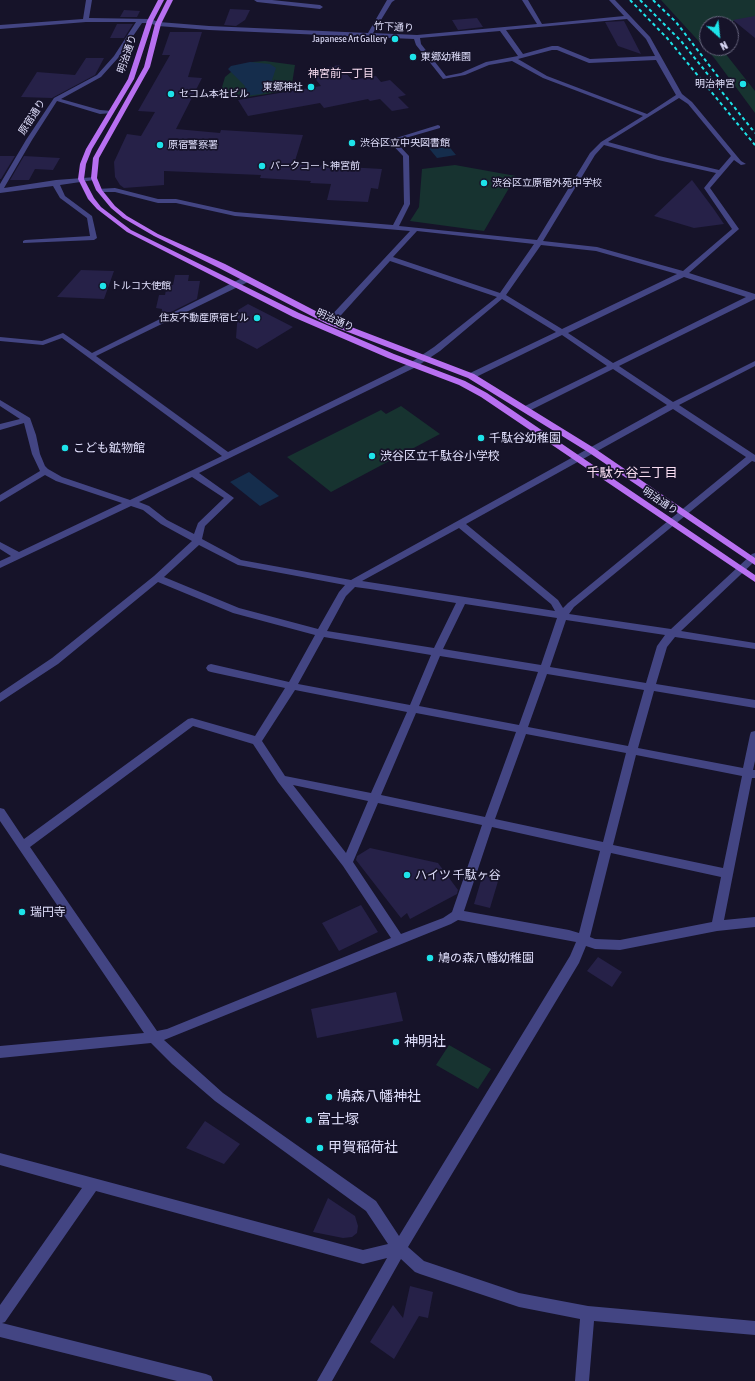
<!DOCTYPE html>
<html>
<head>
<meta charset="utf-8">
<style>
	body { margin:0 }
	#map { position:relative; width:755px; height:1381px; overflow:hidden; background:#161329; font-family:"Asap Condensed",sans-serif }
	canvas { display:block }
	.north { position:absolute; left:699px; top:16px; width:40px; height:40px; box-sizing:border-box; background:#161329; border:1px solid #67657d; border-radius:50%; rotate:153deg; font-size:11px; font-weight:700; line-height:16px; text-align:center; color:#e0dffc }
	.north::after { content:''; display:block; margin:auto; width:14px; height:18px; background:#1de3e9; clip-path:polygon(50% 0,100% 100%,50% 72%,0 100%) }
</style>
</head>
<body>
<div id="map">
<canvas width="755" height="1381"></canvas>
<div class="north">N</div>
</div>
<script>
const c = document.querySelector('canvas').getContext('2d');
c.lineJoin = 'round';
function paint(path, color) {
  c.fillStyle = color;
  c.fill(path, 'evenodd');
}
function toPath(rows) {
  const path = new Path2D();
  for (const r of rows) {
    path.moveTo(r[0], r[1]);
    for (let i = 2; i < r.length; i += 2) path.lineTo(r[i], r[i + 1]);
  }
  return path;
}
function trace(path, color, width, dash) {
  c.strokeStyle = color;
  c.lineWidth = width;
  c.lineCap = dash ? 'butt' : 'round';
  c.setLineDash(dash || []);
  c.stroke(path);
}
function label(font, color, halo, rows, align = 'center') {
  c.font = font + ' "Asap Condensed","Noto Sans JP",sans-serif';
  c.lineWidth = 3.5;
  c.setLineDash([]);
  c.textBaseline = 'middle';
  c.strokeStyle = halo;
  c.fillStyle = color;
  for (const [text, x, y, turn = 0] of rows) {
    c.save();
    c.translate(x, y);
    c.rotate((+turn || 0) * Math.PI / 180);
    c.textAlign = isNaN(turn) ? turn : align;
    if (halo) c.strokeText(text, 0, 0);
    c.fillText(text, 0, 0);
    c.restore();
  }
}
const green = toPath([
	[661,0,755,0,755,20,716,22,707,24,706,27,707,29,707,48,721,48,755,91,755,113,715,59],
	[265,61,295,65,291,90,235,99,220,94,225,77,237,67,252,62],
	[455,165,516,176,484,231,410,221,419,207,422,169],
	[401,406,440,434,331,492,287,457,381,410,386,414],
	[449,1045,491,1069,478,1089,436,1065]
]);
const water = toPath([
	[250,62,270,64,276,68,272,80,275,86,273,89,261,94,244,96,245,86,228,69,231,66],
	[442,138,456,155,437,158,423,141],
	[249,472,279,496,260,506,230,482]
]);
const building = toPath([
	[230,9,250,10,245,20,236,26,224,25],
	[124,10,140,11,137,17,120,17],
	[755,16,755,38,733,20],
	[477,18,483,27,458,30,452,20],
	[624,21,641,54,618,46,605,22],
	[117,24,133,24,124,38,110,38],
	[170,32,202,32,188,77,202,78,176,129,220,133,221,130,303,135,294,164,382,169,378,189,371,188,368,202,327,200,331,184,310,183,311,181,260,178,261,175,164,171,164,185,124,188,120,185,115,177,114,162,127,134,141,136,155,112,138,111,170,55,162,55],
	[86,58,104,58,95,75,52,98,21,97,37,72,75,75],
	[339,65,352,80,376,76,381,82,390,80,406,95,398,97,409,108,392,111,380,99,370,101,368,99,324,108,320,103,248,116,238,100,321,86,309,71],
	[0,156,15,156,1,179,0,179],
	[24,156,60,158,53,170,35,169,29,180,10,180],
	[692,180,713,208,724,224,694,228,654,216],
	[81,270,114,271,104,299,57,297],
	[175,275,189,275,188,281,200,281,197,299,171,312,162,312,162,309,156,308,159,295,165,295,167,285,173,285],
	[248,304,293,327,257,349,236,338,238,310],
	[370,848,438,863,458,890,457,894,410,919,407,913,401,918,356,860,357,856],
	[483,874,499,878,490,908,474,904],
	[361,905,378,932,339,951,322,923],
	[598,957,622,972,612,987,587,971],
	[396,992,403,1021,317,1038,311,1009],
	[205,1121,240,1144,224,1164,186,1148],
	[328,1198,355,1216,358,1226,357,1233,352,1237,343,1238,313,1232],
	[410,1286,433,1292,428,1318,419,1316,394,1359,370,1342,393,1305,403,1318]
]);
const minor = toPath([
	[86,0,92,0,89,18,150,19,159,22,209,26,368,33,387,0,395,0,392,2,373,33,417,35,537,24,522,0,528,0,542,24,624,16,609,0,615,0,650,37,682,94,692,102,741,161,746,164,741,165,734,160,710,188,739,229,689,273,755,294,755,299,619,366,673,402,755,361,755,366,679,405,755,455,755,462,752,461,574,607,569,614,671,629,752,554,755,553,755,561,681,631,755,643,755,649,675,637,667,647,656,684,755,700,755,708,654,691,638,748,743,768,750,735,751,732,755,731,755,761,753,770,755,770,755,778,752,778,724,920,755,917,755,927,717,931,620,950,595,949,586,946,579,963,408,1247,424,1261,519,1293,588,1306,755,1321,755,1335,594,1321,589,1381,575,1381,580,1319,519,1307,420,1274,415,1272,401,1259,332,1381,317,1381,387,1258,363,1264,96,1191,5,1322,2,1323,206,1374,211,1376,213,1381,177,1381,0,1337,0,1305,82,1188,0,1165,0,1153,363,1250,388,1244,366,1211,215,1101,172,1064,151,1043,0,1058,0,1046,144,1033,0,821,0,808,4,809,24,839,188,719,192,718,255,736,285,688,211,672,208,671,206,668,208,665,211,664,289,682,315,635,233,613,158,582,58,664,0,702,0,693,52,658,154,576,192,541,161,524,143,510,131,506,0,568,0,561,11,556,0,549,0,542,19,552,122,503,56,481,45,475,0,502,0,495,40,471,32,454,24,423,0,430,0,424,20,419,0,406,0,400,30,418,36,435,40,454,45,466,48,469,62,477,130,500,222,456,62,338,43,345,0,341,0,337,42,341,63,333,92,353,244,277,250,277,250,281,96,356,228,452,410,363,434,347,497,297,390,261,333,324,327,324,327,320,410,231,235,216,176,203,158,203,115,192,99,192,96,190,97,189,115,188,158,199,176,199,235,212,393,225,404,204,403,156,387,139,390,137,393,139,438,125,440,126,440,128,395,141,409,156,410,204,399,226,537,240,590,153,601,142,643,116,543,78,512,61,489,65,465,75,443,79,416,45,414,39,209,30,158,26,149,23,142,23,118,58,101,77,61,99,100,110,112,111,112,113,100,114,57,101,32,140,4,188,56,180,96,177,97,178,94,180,60,185,65,196,92,216,97,238,94,240,23,243,23,241,25,240,90,236,87,218,60,198,53,186,0,193,0,184,26,140,54,98,97,75,114,56,136,22,86,22,0,29,0,25,83,19,86,0],
	[627,19,646,39,655,56,590,59,558,46,552,46,523,54,506,30,627,19],
	[500,31,518,56,486,62,461,73,446,76,421,44,420,38,500,31],
	[552,50,557,50,589,63,656,60,676,95,647,114,547,76,518,59,552,50],
	[679,98,688,104,731,156,719,170,659,156,608,142,679,98],
	[604,145,658,160,716,173,704,188,732,229,683,271,597,247,543,241,595,155,604,145],
	[417,231,534,244,500,293,393,257,417,231],
	[541,245,596,251,677,274,562,329,506,295,541,245],
	[684,277,746,297,613,363,568,333,684,277],
	[502,299,556,332,468,374,468,378,474,378,562,335,607,366,523,407,523,411,529,411,613,369,667,405,351,580,241,560,202,539,205,526,234,498,199,473,416,367,440,351,502,299],
	[673,409,746,457,568,603,563,608,558,600,466,524,673,409],
	[192,477,224,498,198,523,194,534,167,520,149,506,139,502,192,477],
	[459,528,551,604,555,611,362,581,459,528],
	[199,545,238,565,345,585,339,592,318,629,239,608,164,577,199,545],
	[355,587,370,589,456,603,434,648,327,631,346,596,355,587],
	[465,604,557,618,541,665,443,649,465,604],
	[566,620,665,635,657,646,646,683,550,667,566,620],
	[324,637,431,655,410,705,298,684,324,637],
	[440,656,538,672,519,725,419,706,440,656],
	[547,674,644,690,628,746,528,727,547,674],
	[295,690,407,712,371,793,285,776,262,741,295,690],
	[416,713,516,732,485,817,381,795,416,713],
	[193,726,253,744,278,782,343,866,391,938,167,1029,157,1031,30,847,193,726],
	[526,734,626,753,603,842,495,819,526,734],
	[636,755,742,776,723,868,613,845,636,755],
	[293,785,368,801,346,853,293,785],
	[378,803,482,825,452,912,443,918,401,934,353,862,378,803],
	[492,827,600,851,579,933,569,930,464,911,492,827],
	[611,853,721,877,712,922,620,940,595,939,590,937,611,853],
	[458,920,576,942,570,956,399,1236,376,1201,223,1093,164,1040,451,924,458,920],
	[254,0,272,0,320,5,323,7,320,9,257,2,254,0]
]);
const major = toPath([
	[158,0,164,0,153,21,134,79,92,149,86,164,84,179,94,198,101,207,131,230,299,313,394,354,465,381,487,393,755,575,755,582,481,397,459,385,388,358,293,317,127,232,97,209,88,199,78,179,80,164,86,149,128,79,147,21,158,0],
	[167,0,173,0,161,24,150,67,99,158,97,178,102,190,115,206,127,216,158,234,225,264,333,320,474,374,594,448,755,558,755,565,588,452,468,378,327,324,219,268,154,236,123,218,111,208,96,190,91,178,93,158,144,67,155,24,167,0]
]);
const rail = toPath([
	[630,0,667,38,755,145],
	[640,0,681,41,755,133],
	[653,0,676,22,726,87]
]);
const markers = [
	[395,39,4,"#1de3e9"],
	[413,57,4,"#1de3e9"],
	[743,84,4,"#1de3e9"],
	[311,87,4,"#1de3e9"],
	[171,94,4,"#1de3e9"],
	[352,143,4,"#1de3e9"],
	[160,145,4,"#1de3e9"],
	[262,166,4,"#1de3e9"],
	[484,183,4,"#1de3e9"],
	[103,286,4,"#1de3e9"],
	[257,318,4,"#1de3e9"],
	[481,438,4,"#1de3e9"],
	[65,448,4,"#1de3e9"],
	[372,456,4,"#1de3e9"],
	[407,875,4,"#1de3e9"],
	[22,912,4,"#1de3e9"],
	[430,958,4,"#1de3e9"],
	[396,1042,4,"#1de3e9"],
	[329,1097,4,"#1de3e9"],
	[309,1120,4,"#1de3e9"],
	[320,1148,4,"#1de3e9"]
];
const farStreetnames = [
	["竹下通り",394,27,3],
	["明治通り",127,54,-71],
	["原宿通り",32,117,-57],
	["明治通り",335,320,24],
	["明治通り",660,501,34]
];
const farPoinames = [
	["Japanese Art Gallery",387,39,"right"],
	["東郷幼稚園",421,57],
	["明治神宮",735,84,"right"],
	["東郷神社",303,87,"right"],
	["セコム本社ビル",179,94],
	["渋谷区立中央図書館",360,143],
	["原宿警察署",168,145],
	["パークコート神宮前",270,166],
	["渋谷区立原宿外苑中学校",492,183],
	["トルコ大使館",111,286],
	["住友不動産原宿ビル",249,318,"right"]
];
const farNeighbourhoodnames = [
	["神宮前一丁目",341,74]
];
const poiNames = [
	["千駄谷幼稚園",489,438],
	["こども鉱物館",73,448],
	["渋谷区立千駄谷小学校",380,456],
	["ハイツ 千駄ヶ谷",415,875],
	["瑞円寺",30,912],
	["鳩の森八幡幼稚園",438,958]
];
const neighbourhoodNames = [
	["千駄ヶ谷三丁目",632,473]
];
const nearPoinames = [
	["神明社",404,1042],
	["鳩森八幡神社",337,1097],
	["富士塚",317,1120],
	["甲賀稲荷社",328,1148]
];
paint(green, '#173330');
paint(water, '#152d4c');
paint(building, '#262148');
paint(minor, '#434583');
paint(major, '#b870f1');
trace(rail, '#1de3e9', 2, [3.5, 3]);
for (const [x, y, r, color] of markers) {
  const dot = new Path2D();
  dot.arc(x, y, r, 0, 2 * Math.PI);
  c.fillStyle = color;
  c.fill(dot);
  trace(dot, '#161329', 1.5);
}
label('10px', '#e0dffc', '#161329', farStreetnames);
label('10px', '#e0dffc', '#161329', farPoinames, 'left');
label('11px', '#fce0f4', '#161329', farNeighbourhoodnames);
label('12px', '#e0dffc', '#161329', poiNames, 'left');
label('13px', '#fce0f4', '#161329', neighbourhoodNames);
label('14px', '#e0dffc', '#161329', nearPoinames, 'left');
</script>
</body>
</html>
